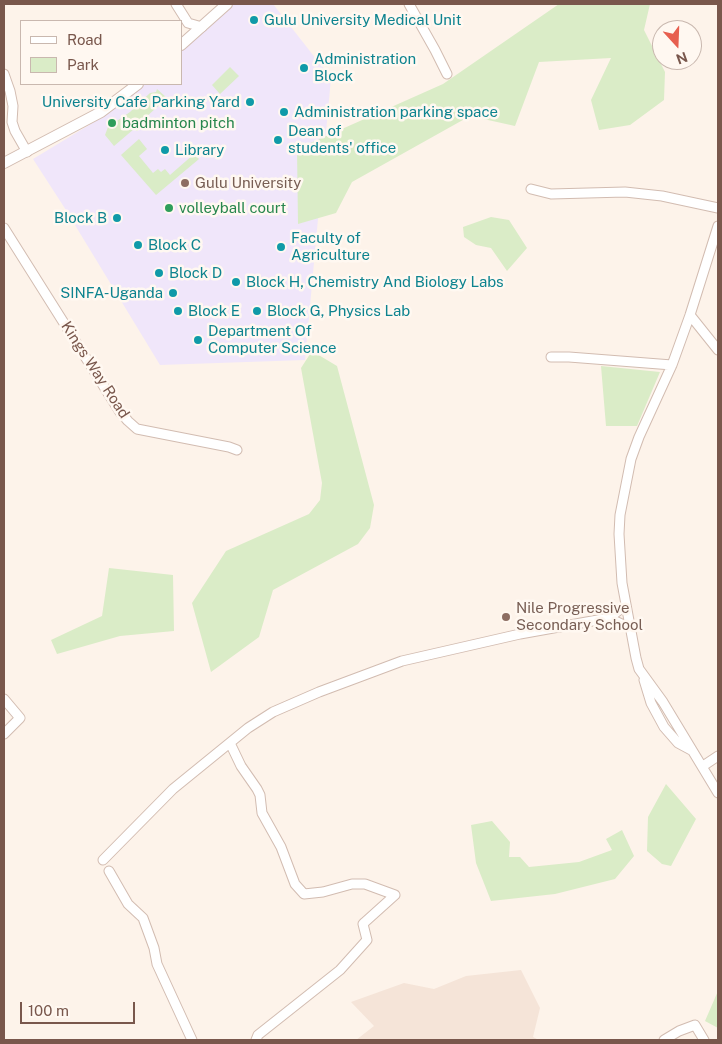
<!DOCTYPE html>
<html>
<head>
<meta charset="utf-8">
<style>
	body { margin:0 }
	#map { position:relative; width:722px; height:1044px; overflow:hidden; background:#fdf3ea; font-family:"Public Sans",sans-serif }
	canvas { display:block }
	.frame { position:absolute; inset:0; border:5px solid #79574c; pointer-events:none }
	.legend { position:absolute; left:20px; top:20px; width:162px; height:65px; box-sizing:border-box; background:#fff8f1; border:1px solid #c9b8af; margin:0; padding:6px 9px; list-style:none; font-size:15px; color:#79574c }
	.legend li { display:flex; align-items:center; gap:10px; height:25px }
	.legend b { width:25px; border:1px solid #c9b8af }
	.north { position:absolute; left:652px; top:20px; width:50px; height:50px; box-sizing:border-box; background:#fff8f1; border:1px solid #c9b8af; border-radius:50%; rotate:160deg; font-size:14px; font-weight:700; line-height:20px; text-align:center; color:#79574c }
	.north::after { content:''; display:block; margin:auto; width:18px; height:22px; background:#e75f4f; clip-path:polygon(50% 0,100% 100%,50% 72%,0 100%) }
	.scale { position:absolute; left:20px; top:1002px; width:115px; height:22px; box-sizing:border-box; border:2px solid #79574c; border-top:0; padding-left:6px; font-size:15px; line-height:18px; white-space:nowrap; color:#79574c; -webkit-text-stroke:4px #fff8f1; paint-order:stroke }
</style>
</head>
<body>
<div id="map">
<canvas width="722" height="1044"></canvas>
<div class="frame"></div>
<ul class="legend">
<li><b style="height:6px;background:#fff"></b>Road</li>
<li><b style="height:14px;background:#daecc7"></b>Park</li>
</ul>
<div class="north">N</div>
<div class="scale">100 m</div>
</div>
<script>
const c = document.querySelector('canvas').getContext('2d');
c.lineJoin = 'round';
function paint(path, color) {
  c.fillStyle = color;
  c.fill(path, 'evenodd');
}
function toPath(rows) {
  const path = new Path2D();
  for (const r of rows) {
    path.moveTo(r[0], r[1]);
    for (let i = 2; i < r.length; i += 2) path.lineTo(r[i], r[i + 1]);
  }
  return path;
}
function trace(path, color, width, dash) {
  c.strokeStyle = color;
  c.lineWidth = width;
  c.lineCap = dash ? 'butt' : 'round';
  c.setLineDash(dash || []);
  c.stroke(path);
}
function label(font, color, halo, rows, align = 'center') {
  c.font = font + ' "Public Sans",sans-serif';
  c.lineWidth = 5;
  c.setLineDash([]);
  c.textBaseline = 'middle';
  c.strokeStyle = halo;
  c.fillStyle = color;
  for (const [text, x, y, turn = 0] of rows) {
    c.save();
    c.translate(x, y);
    c.rotate((+turn || 0) * Math.PI / 180);
    c.textAlign = isNaN(turn) ? turn : align;
    if (halo) c.strokeText(text, 0, 0);
    c.fillText(text, 0, 0);
    c.restore();
  }
}
const residential = toPath([
	[521,970,540,1008,533,1037,539,1040,356,1040,374,1026,351,1002,404,983,434,989,466,976]
]);
const education = toPath([
	[233,4,273,4,331,78,305,360,160,365,64,207,33,159,109,113,145,84,181,84,181,51]
]);
const green = toPath([
	[559,4,650,4,644,30,665,72,664,100,630,125,599,130,591,100,611,58,539,62,515,126,470,116,352,182,336,213,298,224,297,149,443,84],
	[230,67,239,76,220,94,212,85],
	[157,89,167,98,145,118,148,121,137,131,134,129,114,146,105,135,108,127,130,112,150,93,156,92],
	[139,139,147,149,139,156,153,173,158,169,161,172,165,169,170,175,194,154,199,159,156,195,121,155],
	[491,217,509,220,527,248,507,271,491,248,476,245,464,237,463,227],
	[312,351,337,366,374,505,370,528,358,544,273,590,259,637,211,672,192,603,226,551,309,514,320,500,322,483,301,368],
	[601,366,660,372,637,426,606,426],
	[109,568,173,575,174,631,120,636,57,654,51,640,102,616],
	[666,784,696,819,671,866,662,864,647,851,648,817],
	[492,821,510,842,509,857,520,857,529,867,579,862,612,850,606,839,622,830,634,856,615,879,555,894,491,901,476,863,471,825],
	[718,991,718,1028,705,1021]
]);
const minor = toPath([
	[176,4,188,23,202,27],
	[409,4,435,50,447,74],
	[4,74,10,91,13,106,12,122,15,131,27,152],
	[531,189,551,194,625,192,662,196,718,208],
	[718,226,690,315,672,365,639,437,631,459,620,515,619,534,622,583,636,658,639,669,663,702,718,793],
	[4,228,120,412,128,421,137,429,229,447,237,450],
	[690,315,718,350],
	[551,357,569,357,672,365],
	[609,618,630,628],
	[644,680,651,703,664,727,678,743,691,750],
	[4,699,20,718,4,734],
	[230,743,241,766,257,789,260,795,262,813,281,847,295,884,304,894,323,892,352,884,365,884,395,895,365,922,363,924,367,940,340,970,258,1035,256,1040],
	[703,766,718,756],
	[103,860,173,789,248,728,273,712,319,692,402,661,520,634,609,618,626,605],
	[109,871,128,904,143,918,154,948,157,964,192,1040],
	[664,1040,679,1031,695,1025,704,1040]
]);
const tertiary = toPath([
	[181,45,227,4],
	[4,163,101,112,138,84]
]);
const markers = [
	[254,20,5,"#0f9aa8"],
	[304,68,5,"#0f9aa8"],
	[250,102,5,"#0f9aa8"],
	[284,112,5,"#0f9aa8"],
	[112,123,5,"#2e9e5b"],
	[278,140,5,"#0f9aa8"],
	[165,150,5,"#0f9aa8"],
	[185,183,5,"#8d6e63"],
	[169,208,5,"#2e9e5b"],
	[117,218,5,"#0f9aa8"],
	[138,245,5,"#0f9aa8"],
	[281,247,5,"#0f9aa8"],
	[159,273,5,"#0f9aa8"],
	[236,282,5,"#0f9aa8"],
	[173,293,5,"#0f9aa8"],
	[178,311,5,"#0f9aa8"],
	[257,311,5,"#0f9aa8"],
	[198,340,5,"#0f9aa8"],
	[506,617,5,"#8d6e63"]
];
const cultureNames = [
	["Gulu University Medical Unit",264,20],
	["Administration",314,59],
	["Block",314,76],
	["University Cafe Parking Yard",240,102,"right"],
	["Administration parking space",294,112],
	["Dean of",288,131],
	["students' office",288,148],
	["Library",175,150],
	["Block B",107,218,"right"],
	["Faculty of",291,238],
	["Agriculture",291,255],
	["Block C",148,245],
	["Block D",169,273],
	["Block H, Chemistry And Biology Labs",246,282],
	["SINFA-Uganda",163,293,"right"],
	["Block E",188,311],
	["Block G, Physics Lab",267,311],
	["Department Of",208,331],
	["Computer Science",208,348]
];
const leisureNames = [
	["badminton pitch",122,123],
	["volleyball court",179,208]
];
const educationNames = [
	["Gulu University",195,183],
	["Nile Progressive",516,608],
	["Secondary School",516,625]
];
const streetNames = [
	["Kings Way Road",95,370,57]
];
paint(residential, '#f5e4d8');
paint(education, '#f0e6fa');
paint(green, '#daecc7');
trace(minor, '#d2bcb1', 11);
trace(tertiary, '#d2bcb1', 12);
trace(minor, '#fff', 9);
trace(tertiary, '#fff', 10);
for (const [x, y, r, color] of markers) {
  const dot = new Path2D();
  dot.arc(x, y, r, 0, 2 * Math.PI);
  c.fillStyle = color;
  c.fill(dot);
  trace(dot, '#fff8f1', 2);
}
label('15px', '#0d838f', '#fff8f1', cultureNames, 'left');
label('15px', '#27864d', '#fff8f1', leisureNames, 'left');
label('15px', '#785e54', '#fff8f1', educationNames, 'left');
label('15px', '#79574c', '#fff8f1', streetNames);
</script>
</body>
</html>
